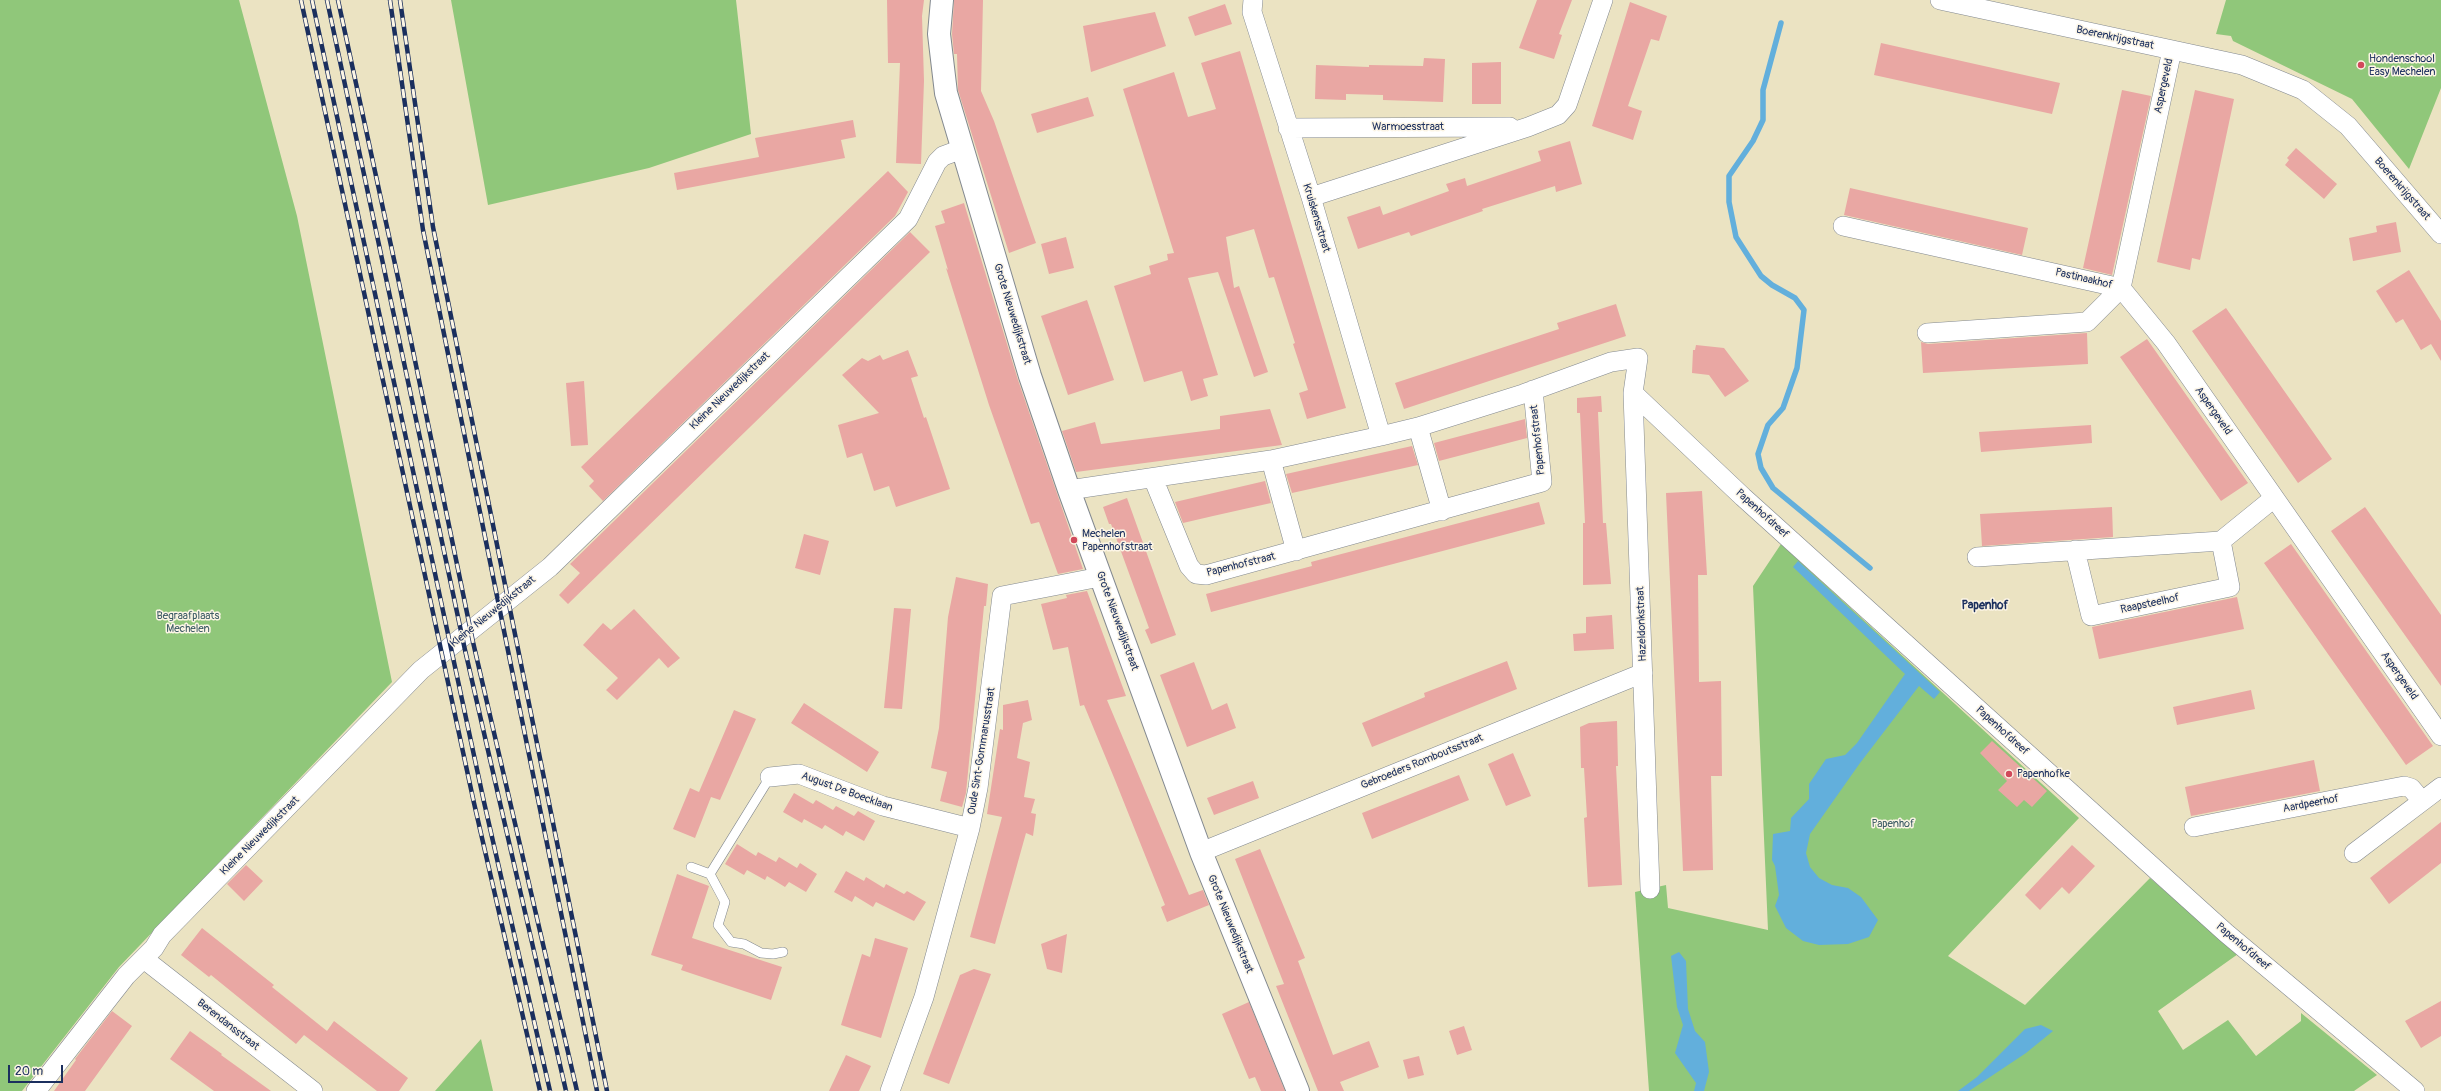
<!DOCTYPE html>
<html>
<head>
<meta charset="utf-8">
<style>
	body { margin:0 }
	#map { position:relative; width:2441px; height:1091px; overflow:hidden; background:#ebe3c2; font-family:Pangolin,sans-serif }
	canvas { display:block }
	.scale { position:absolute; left:8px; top:1065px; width:55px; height:18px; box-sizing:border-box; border:2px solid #1b2f5e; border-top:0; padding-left:5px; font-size:12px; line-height:14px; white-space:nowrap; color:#1b2f5e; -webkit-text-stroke:3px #fcf5e5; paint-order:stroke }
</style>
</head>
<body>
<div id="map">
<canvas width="2441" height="1091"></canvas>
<div class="scale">20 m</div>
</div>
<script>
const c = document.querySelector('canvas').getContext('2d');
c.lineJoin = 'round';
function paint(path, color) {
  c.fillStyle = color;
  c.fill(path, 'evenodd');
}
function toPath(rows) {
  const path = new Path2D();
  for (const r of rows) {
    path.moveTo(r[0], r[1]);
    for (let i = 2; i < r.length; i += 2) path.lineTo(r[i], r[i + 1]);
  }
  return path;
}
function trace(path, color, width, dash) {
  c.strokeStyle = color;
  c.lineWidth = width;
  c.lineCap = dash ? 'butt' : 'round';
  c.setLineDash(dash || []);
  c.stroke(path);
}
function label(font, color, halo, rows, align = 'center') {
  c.font = font + ' Pangolin,sans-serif';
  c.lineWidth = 3;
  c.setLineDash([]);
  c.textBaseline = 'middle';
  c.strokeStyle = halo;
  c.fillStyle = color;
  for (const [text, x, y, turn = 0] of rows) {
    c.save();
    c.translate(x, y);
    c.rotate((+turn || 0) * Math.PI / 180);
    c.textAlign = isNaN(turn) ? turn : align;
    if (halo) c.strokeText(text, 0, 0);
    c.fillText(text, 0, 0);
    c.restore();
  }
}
const green = toPath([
	[0,0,239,0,297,216,392,682,119,967,22,1091,0,1091],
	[451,0,736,0,751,134,649,168,488,205],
	[2226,0,2441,0,2441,88,2409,169,2352,99,2233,41,2231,36,2216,34],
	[1781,544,2079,818,1948,956,2025,1005,2150,878,2238,954,2158,1011,2183,1050,2228,1020,2256,1056,2301,1021,2301,1013,2377,1075,2354,1091,1649,1091,1635,892,1666,885,1668,908,1768,930,1753,586],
	[481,1039,493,1091,435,1091]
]);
const water = toPath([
	[1798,561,1940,692,1934,699,1919,686,1860,763,1810,834,1806,853,1810,867,1819,878,1832,885,1848,888,1861,897,1878,920,1869,937,1848,944,1819,945,1803,941,1786,928,1775,906,1779,895,1775,866,1772,860,1773,834,1790,831,1791,818,1809,799,1809,784,1826,759,1845,755,1857,743,1905,674,1793,567],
	[1679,952,1686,961,1688,1009,1695,1031,1705,1042,1709,1072,1704,1091,1694,1091,1696,1083,1675,1053,1683,1025,1677,1007,1671,956],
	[2041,1025,2053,1031,2026,1053,1969,1091,1958,1091,1977,1077,2025,1029]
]);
const stream = toPath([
	[1781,23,1763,90,1763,120,1753,141,1729,176,1729,202,1736,237,1761,276,1772,285,1795,298,1804,310,1797,368,1783,408,1768,425,1758,454,1761,468,1773,488,1870,568]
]);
const building = toPath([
	[887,0,924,0,922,16,924,81,921,164,896,163,900,63,888,63],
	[954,0,983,0,981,91,994,121,1036,243,1009,253,958,90,957,54,954,54,952,34],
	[1537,0,1572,0,1559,34,1562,35,1554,59,1519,48],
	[1630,2,1667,16,1659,41,1651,39,1628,106,1642,111,1633,140,1592,126],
	[1225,4,1232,24,1195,36,1188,17],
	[1155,12,1166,46,1091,72,1083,26],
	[1881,43,2060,83,2052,114,1874,75],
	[1240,51,1346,408,1307,419,1299,393,1308,390,1293,344,1295,343,1274,277,1269,278,1254,229,1226,237,1234,288,1239,286,1268,372,1254,377,1218,272,1188,278,1218,375,1203,379,1208,396,1191,401,1182,371,1144,382,1114,286,1151,274,1149,266,1168,260,1167,254,1174,253,1123,89,1174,72,1188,117,1216,109,1201,63],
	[1424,58,1445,59,1443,102,1383,100,1383,95,1346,94,1346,100,1315,99,1316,65,1369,67,1369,65,1423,66],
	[1501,62,1501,104,1472,104,1472,63],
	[2122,90,2151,96,2112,275,2083,268],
	[2195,90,2234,99,2200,260,2192,258,2190,270,2157,262],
	[1088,97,1094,116,1037,133,1031,114],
	[853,120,856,137,841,140,845,158,677,190,674,173,759,157,755,138],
	[1570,141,1582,184,1556,192,1555,186,1482,209,1483,211,1411,236,1409,232,1358,249,1347,217,1380,206,1383,215,1449,191,1446,184,1465,178,1467,186,1541,161,1538,151],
	[2296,148,2337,184,2324,199,2285,165,2289,160,2287,158],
	[888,171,908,192,895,216,603,501,589,486,594,481,581,467],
	[1850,188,2028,228,2022,255,1844,215],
	[964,203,1018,380,1083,569,1058,574,1039,522,1031,524,989,405,946,268,948,270,935,226,945,223,941,211],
	[2396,222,2401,252,2353,261,2349,238,2377,232,2376,226],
	[910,232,930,252,568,604,559,595,580,573,570,564],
	[1066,237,1074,268,1049,274,1041,244],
	[2409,270,2441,321,2441,361,2431,344,2421,350,2403,319,2396,323,2376,291],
	[1087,300,1114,380,1068,395,1041,316],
	[1616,304,1626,336,1404,409,1395,383,1559,329,1557,323],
	[2226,308,2332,459,2298,483,2192,331],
	[2087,333,2088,364,1923,373,1921,342,1928,344],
	[2147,339,2248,483,2221,501,2120,357],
	[1696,345,1724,348,1749,381,1725,397,1709,375,1692,373,1693,350,1695,350],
	[908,350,918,376,911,378,924,418,926,417,950,489,896,507,889,486,874,491,862,453,847,458,838,425,879,413,842,375,862,358,868,361,880,355,883,360],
	[584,381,588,445,571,446,566,383],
	[1601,396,1602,412,1598,412,1603,523,1606,523,1611,584,1583,585,1583,523,1585,523,1580,413,1577,413,1577,398],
	[1270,409,1282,445,1076,472,1062,431,1095,422,1101,444,1220,429,1220,416],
	[1525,419,1527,438,1439,461,1434,443],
	[2091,425,2092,443,1981,452,1979,432],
	[1412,446,1418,465,1292,493,1286,474],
	[1265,481,1271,503,1213,516,1183,523,1175,502],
	[1702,491,1707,575,1698,575,1699,682,1721,681,1722,776,1711,776,1713,870,1683,871,1666,493],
	[1127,498,1176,635,1151,644,1145,630,1149,628,1111,524,1109,524,1103,507],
	[1539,502,1545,524,1211,612,1206,594,1312,566,1311,562],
	[2112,507,2113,537,1982,546,1980,514],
	[2365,507,2441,615,2441,686,2331,531],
	[804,534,829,541,820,575,795,568],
	[2291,544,2433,746,2406,765,2264,563],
	[956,577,988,584,986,606,984,606,966,793,962,807,940,801,947,772,931,768,939,728,948,617],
	[1087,591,1126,696,1107,700,1189,895,1203,890,1209,905,1167,922,1161,907,1165,905,1115,780,1084,705,1080,706,1068,647,1053,650,1041,604,1067,598,1066,595],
	[2237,597,2244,629,2099,659,2092,627],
	[894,608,911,609,902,709,884,708],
	[634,609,680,658,668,668,659,658,617,700,606,690,618,678,583,645,603,623,611,630],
	[1612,615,1614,649,1574,651,1573,634,1586,633,1586,617],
	[1507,661,1517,689,1372,747,1362,723,1425,697,1424,693],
	[1194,662,1212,710,1227,703,1236,728,1187,747,1160,675],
	[2251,690,2255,709,2177,725,2173,707],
	[1028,700,1032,720,1023,723,1017,758,1030,762,1024,797,1035,799,1031,813,1036,814,1033,836,1026,833,995,944,970,937,1002,817,987,814,1000,729,1003,730,1003,705],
	[804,703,879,752,867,772,791,723],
	[734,710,756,719,720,800,711,797,695,838,673,829,690,788,699,792],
	[1617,721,1618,766,1616,766,1622,885,1588,887,1584,818,1587,817,1584,768,1581,768,1580,727,1589,723],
	[1992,741,2047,791,2032,807,2024,800,2017,807,1998,790,2007,781,1980,753],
	[1513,753,1531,796,1506,806,1488,764],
	[2314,760,2320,791,2191,816,2185,787],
	[1459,775,1469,800,1372,839,1362,813],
	[1253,781,1259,798,1214,815,1207,798],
	[794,793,813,804,816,800,833,810,836,806,854,816,858,811,875,821,864,841,846,831,843,836,825,825,822,829,804,819,802,823,783,812],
	[2441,822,2441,863,2389,904,2370,878],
	[737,844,756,856,758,852,776,862,779,857,797,868,800,863,817,874,806,892,789,882,785,887,767,876,765,880,747,870,744,875,725,864],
	[2072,845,2095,866,2069,894,2062,887,2040,910,2025,895],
	[1260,849,1305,958,1298,961,1333,1055,1369,1041,1379,1067,1340,1082,1344,1091,1318,1091,1276,986,1284,984,1235,859],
	[246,865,263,881,244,901,227,884],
	[846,871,864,881,866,877,884,888,886,884,904,894,907,891,926,902,914,921,876,902,873,907,855,896,852,902,834,892],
	[677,874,709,886,692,938,782,967,771,1000,681,970,683,965,651,955],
	[202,928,274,985,272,987,327,1031,334,1021,408,1078,399,1091,377,1091,304,1035,296,1044,211,975,209,977,181,955],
	[1067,934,1062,973,1047,969,1041,944],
	[875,938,908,948,881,1038,841,1025,862,954,870,957],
	[974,969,991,974,949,1084,923,1074,960,975],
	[2441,1001,2441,1036,2421,1048,2405,1021],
	[1249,1002,1285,1091,1261,1091,1255,1077,1249,1079,1222,1014],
	[112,1011,132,1026,85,1091,54,1091,76,1060,75,1059],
	[1464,1026,1472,1050,1457,1055,1449,1031],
	[190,1031,222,1054,221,1055,271,1091,214,1091,170,1059],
	[846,1055,871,1066,859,1091,829,1091],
	[1419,1056,1424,1075,1408,1079,1403,1060]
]);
const lane = toPath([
	[691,867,710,874,770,777],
	[710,874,725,902,718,925,731,942,744,944,761,953,773,954,783,952]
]);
const street = toPath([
	[1253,0,1252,12,1311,197,1381,436],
	[1940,0,2242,65,2303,90,2348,126,2441,234],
	[2172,50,2121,288,2166,343,2441,736],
	[1288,128,1510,127],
	[1311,197,1528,127,1558,115,1567,105,1603,0],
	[1843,226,2121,288],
	[1927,333,2087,322,2121,288],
	[1633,393,1743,497,2226,933,2415,1091],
	[1418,427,1442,511],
	[1271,460,1296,551],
	[1153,478,1189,566,1196,574,1206,575,1542,482,1533,390],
	[1069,490,1271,460,1381,436,1418,427,1523,394,1611,362,1638,358,1633,393,1650,889],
	[2075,550,2091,616,2230,587,2221,541],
	[1977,557,2221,541,2274,498],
	[770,777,799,774,883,806,970,828],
	[2194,827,2404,786,2411,788,2422,801],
	[1201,852,1643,673],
	[2354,853,2441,787],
	[144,959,313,1091],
	[36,1091,126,976,154,948,162,935,421,670,550,567,908,219,937,162,943,156,962,149],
	[890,1091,924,997,970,828,978,788,1002,596,1100,577]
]);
const secondary = toPath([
	[942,0,939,34,946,93,1030,376,1069,490,1201,852,1298,1091]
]);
const rail = toPath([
	[301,0,474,803,540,1091],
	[312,0,484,802,550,1091],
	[327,0,465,650,566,1091],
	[338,0,398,278,473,642,577,1091],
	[390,0,423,230,597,1091],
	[400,0,433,227,607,1091]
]);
const markers = [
	[2361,65,4,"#d1495b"],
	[1074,540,4,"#d1495b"],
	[2009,774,4,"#d1495b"]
];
const streetNames = [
	["Boerenkrijgstraat",2115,38,12],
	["Aspergeveld",2164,86,-78],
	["Warmoesstraat",1408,127],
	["Boerenkrijgstraat",2402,189,49],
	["Kruiskensstraat",1316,218,73],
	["Pastinaakhof",2084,279,13],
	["Grote Nieuwedijkstraat",1012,314,73],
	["Kleine Nieuwedijkstraat",730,391,-44],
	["Aspergeveld",2213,411,55],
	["Papenhofstraat",1538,440,-96],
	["Papenhofdreef",1762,514,42],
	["Papenhofstraat",1241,565,-14],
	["Raapsteelhof",2150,604,-12],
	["Kleine Nieuwedijkstraat",493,612,-39],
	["Grote Nieuwedijkstraat",1117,621,70],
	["Hazeldonkstraat",1642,624,-92],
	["Aspergeveld",2399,676,55],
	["Papenhofdreef",2002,731,42],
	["Oude Sint-Gommarusstraat",982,751,-81],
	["Gebroeders Romboutsstraat",1422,762,-22],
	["August De Boecklaan",847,792,20],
	["Aardpeerhof",2311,804,-11],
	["Kleine Nieuwedijkstraat",260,836,-45],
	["Grote Nieuwedijkstraat",1230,924,68],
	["Papenhofdreef",2243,947,40],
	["Berendansstraat",228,1025,38]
];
const poiNames = [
	["Hondenschool",2369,59],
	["Easy Mechelen",2369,72],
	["Mechelen",1082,534],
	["Papenhofstraat",1082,547],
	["Papenhofke",2017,774]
];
const parkNames = [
	["Begraafplaats",188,616],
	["Mechelen",188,629],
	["Papenhof",1893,824]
];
const neighbourhoodNames = [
	["Papenhof",1985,606]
];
paint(green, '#90c77a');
paint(water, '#62afdc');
trace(stream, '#62afdc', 5.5);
paint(building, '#e9a7a3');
trace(lane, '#838990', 10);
trace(street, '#838990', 20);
trace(secondary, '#838990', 24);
trace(lane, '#fff', 9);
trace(street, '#fff', 19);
trace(secondary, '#fff', 22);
trace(rail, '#1b2f5e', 4.5);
trace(rail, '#fcf5e5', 3, [9]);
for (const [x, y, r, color] of markers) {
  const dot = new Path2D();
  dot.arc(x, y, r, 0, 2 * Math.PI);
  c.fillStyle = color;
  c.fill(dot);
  trace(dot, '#fcf5e5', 1.5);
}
label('11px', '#1b2f5e', '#fcf5e5', streetNames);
label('11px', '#1b2f5e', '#fcf5e5', poiNames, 'left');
label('11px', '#3e5d66', '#fcf5e5', parkNames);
label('bold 12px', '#1b2f5e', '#fcf5e5', neighbourhoodNames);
</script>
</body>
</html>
